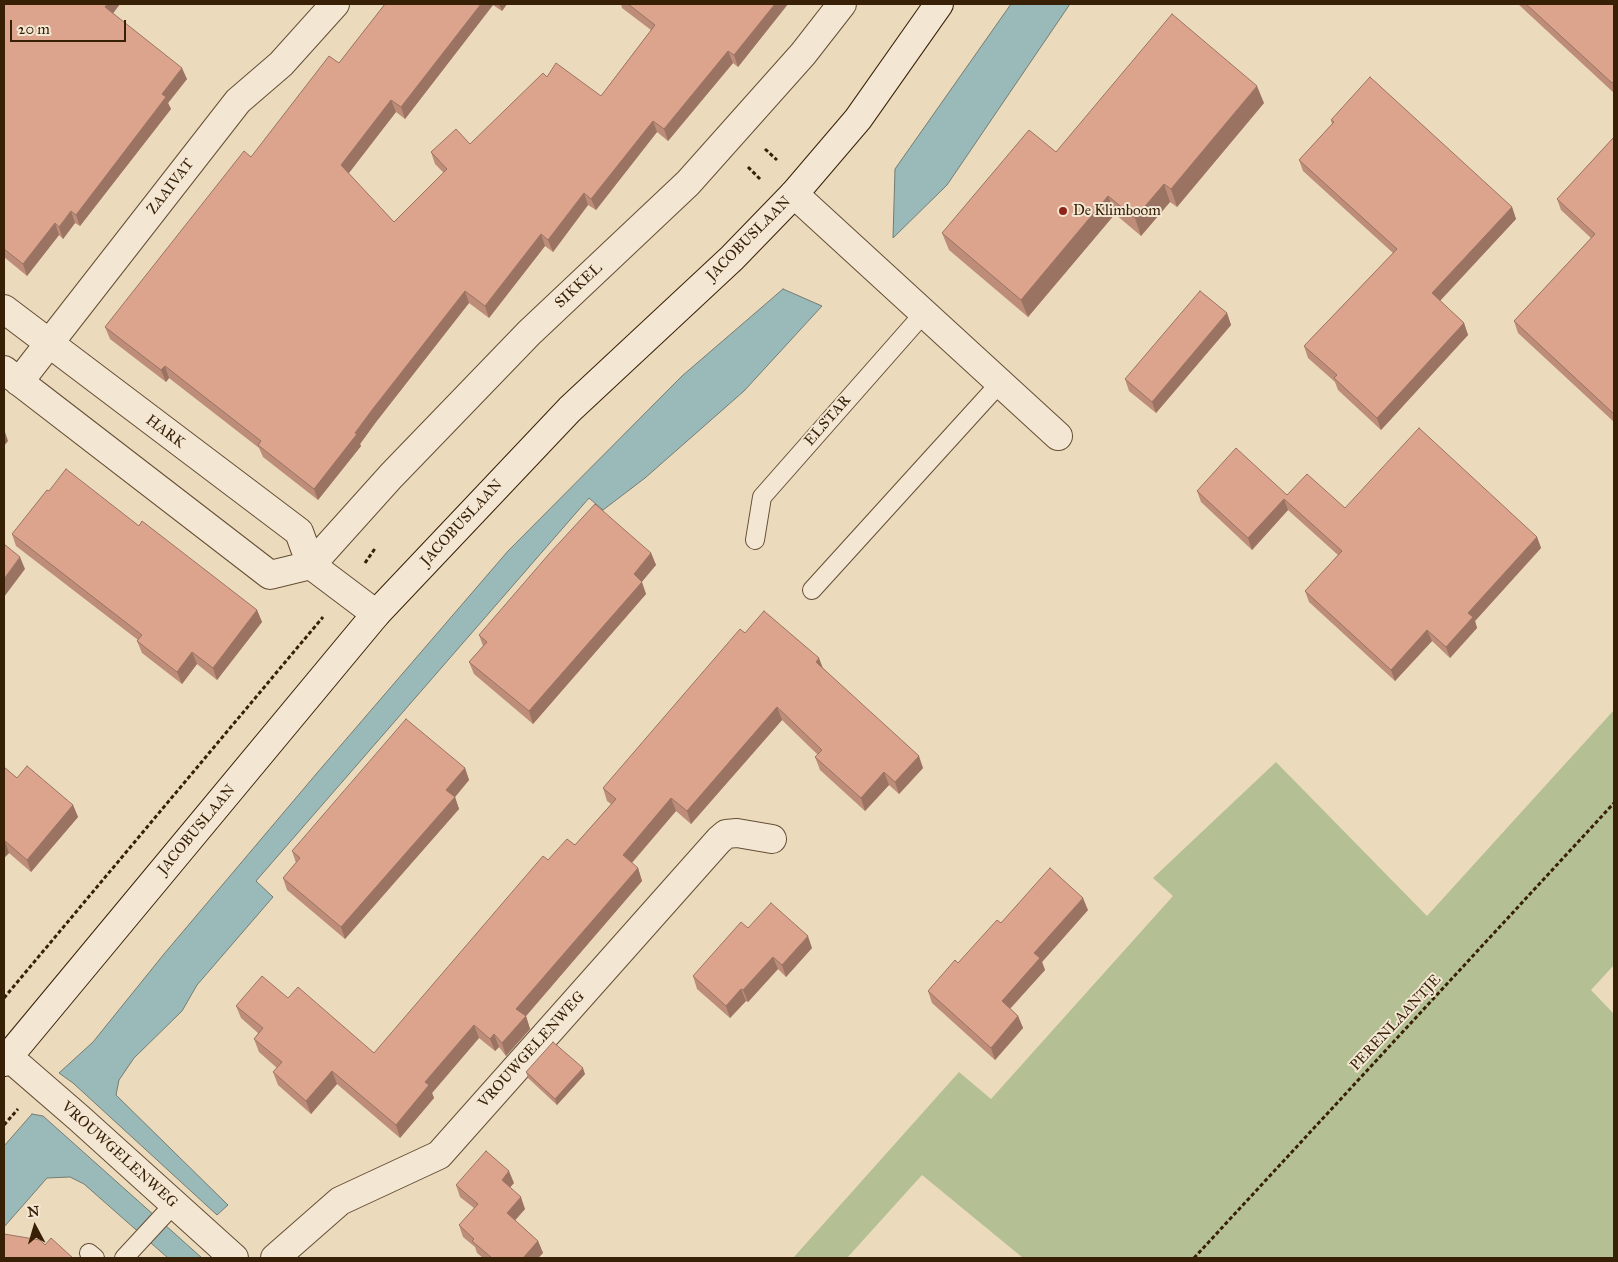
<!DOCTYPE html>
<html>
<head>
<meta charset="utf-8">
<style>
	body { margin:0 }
	#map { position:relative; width:1618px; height:1262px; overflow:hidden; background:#ecdabd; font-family:"IM FELL Great Primer",serif }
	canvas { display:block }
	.frame { position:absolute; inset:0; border:5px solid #382006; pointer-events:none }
	.north { position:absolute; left:10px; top:1202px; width:50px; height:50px; -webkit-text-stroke:4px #f3e7d4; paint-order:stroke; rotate:354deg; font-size:14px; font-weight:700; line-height:20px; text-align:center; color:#382006 }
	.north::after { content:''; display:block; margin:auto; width:18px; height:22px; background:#382006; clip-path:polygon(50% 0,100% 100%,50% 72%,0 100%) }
	.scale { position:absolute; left:10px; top:20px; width:116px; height:22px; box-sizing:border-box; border:2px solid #382006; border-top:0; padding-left:6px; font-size:15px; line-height:18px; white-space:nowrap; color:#382006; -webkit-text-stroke:4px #f3e7d4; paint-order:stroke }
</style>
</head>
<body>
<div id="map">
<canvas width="1618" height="1262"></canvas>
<div class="frame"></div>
<div class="north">N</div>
<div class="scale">20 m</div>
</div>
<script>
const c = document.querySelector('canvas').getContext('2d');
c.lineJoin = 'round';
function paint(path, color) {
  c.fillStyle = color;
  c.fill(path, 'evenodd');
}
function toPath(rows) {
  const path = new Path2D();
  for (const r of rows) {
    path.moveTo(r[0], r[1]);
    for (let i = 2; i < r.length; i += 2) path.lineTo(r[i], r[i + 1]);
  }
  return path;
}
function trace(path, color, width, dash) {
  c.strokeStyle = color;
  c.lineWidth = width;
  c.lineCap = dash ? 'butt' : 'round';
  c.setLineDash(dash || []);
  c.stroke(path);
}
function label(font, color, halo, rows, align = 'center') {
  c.font = font + ' "IM FELL Great Primer",serif';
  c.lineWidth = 4;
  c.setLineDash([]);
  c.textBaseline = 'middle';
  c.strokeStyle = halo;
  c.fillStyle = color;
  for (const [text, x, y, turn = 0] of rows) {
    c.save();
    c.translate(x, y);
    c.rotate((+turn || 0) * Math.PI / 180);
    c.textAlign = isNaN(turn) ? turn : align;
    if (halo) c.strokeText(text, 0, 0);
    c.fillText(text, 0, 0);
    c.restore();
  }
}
const green = toPath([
	[1614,710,1614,965,1591,990,1614,1014,1614,1258,1023,1258,922,1175,847,1258,793,1258,959,1072,991,1099,1173,896,1153,878,1276,762,1427,916]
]);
const water = toPath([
	[1011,4,1070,4,947,185,893,238,895,169,1011,4],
	[783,289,822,306,744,391,645,478,603,510,589,498,256,881,273,897,197,985,182,1011,134,1058,119,1080,116,1095,228,1205,217,1215,73,1083,59,1073,93,1042,164,954,317,773,508,551,682,376,783,289],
	[32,1114,43,1116,202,1258,168,1258,84,1184,70,1177,47,1178,4,1227,4,1146,32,1114]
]);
const path = toPath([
	[765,149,777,160],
	[748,167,761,180],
	[365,563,376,547],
	[4,998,323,617],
	[4,1125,18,1109],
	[1194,1258,1614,803]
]);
const service = toPath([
	[755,540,762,497,924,313],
	[812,590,1000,383],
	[89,1253,95,1258],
	[124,1258,174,1204]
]);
const minor = toPath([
	[794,194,1058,436],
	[4,309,299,532,311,565,376,614],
	[4,370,270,575,311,565],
	[19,382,238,101,281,64,335,4],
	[311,565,391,476,529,333,688,183,803,54,842,4],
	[4,1053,79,1118,234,1258],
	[275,1258,340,1201,439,1155,719,840,726,834,737,833,772,839]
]);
const secondary = toPath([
	[4,1062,376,614,570,409,732,258,794,194,858,119,939,4]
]);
const wall = toPath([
	[4,4,113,13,187,79,168,103,171,109,80,226,75,223,63,239,59,235,27,276,4,257],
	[385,4,507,4,502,11,493,5,405,119,396,112,348,173,394,222,444,173,435,164,431,152,470,144,547,77,601,96,651,30,622,8,621,4,788,4,738,67,733,63,668,141,657,132,596,210,588,205,553,252,545,246,489,318,469,303,376,422,360,444,361,446,318,500,263,457,259,448,169,378,166,382,110,339,105,327,251,157,339,63],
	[1518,4,1614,4,1614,93],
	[1264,103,1177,207,1170,202,1141,236,1115,214,1028,317,949,250,942,233,1056,152],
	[1331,120,1512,207,1516,219,1440,301,1464,323,1468,335,1381,430,1338,390,1335,382,1308,358,1304,346,1393,253,1303,171,1299,160,1332,124],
	[1614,137,1614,422,1518,333,1514,321,1591,238,1561,210,1557,199],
	[1227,313,1231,325,1156,413,1129,391,1125,379],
	[1197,491,1287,495,1345,508,1537,537,1541,548,1475,621,1477,628,1450,658,1432,641,1395,681,1309,602,1305,591,1338,555,1288,510,1252,550,1201,502],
	[139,526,257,610,262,622,217,680,197,664,182,684,142,653,137,641,138,640,16,546,12,534],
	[651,553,656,565,641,582,646,594,533,724,474,674,469,662,483,646,479,635],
	[745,633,823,668,923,768,899,794,889,785,865,811,820,770,815,757,818,755,782,720,691,824,676,811,632,863,638,868,642,881,526,1016,530,1029,506,1056,499,1047,495,1051,479,1038,432,1093,434,1098,400,1138,337,1084,311,1114,278,1085,273,1072,277,1068,259,1052,254,1039,258,1033,241,1018,236,1006,288,998,374,1053,548,860,575,845,611,804,607,801,603,788],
	[4,767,17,778,73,805,78,817,31,872,9,853,5,857,4,856],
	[465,768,469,780,455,797,459,809,345,939,287,890,283,878,296,863,292,851],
	[1088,910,1042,962,1045,970,1010,1009,1018,1016,1023,1028,995,1060,932,1003,928,991,1001,923],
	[748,928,812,948,786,977,778,969,748,1002,746,1001,730,1018,697,989,693,976],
	[526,1072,585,1074,557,1105,528,1078],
	[514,1183,510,1187,525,1209,515,1220,538,1241,543,1253,538,1258,483,1258,477,1253,475,1247,463,1237,459,1225,474,1208,460,1197,456,1185]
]);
const shadedWall = toPath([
	[107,4,120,4,109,19,105,7],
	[481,4,493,4,493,5,405,119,401,107],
	[499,4,507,4,502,11],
	[775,4,788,4,738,67,734,55],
	[728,51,733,63,668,141,664,129],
	[182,68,187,79,168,103,171,109,80,226,76,215,162,94],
	[1257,86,1264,103,1177,207,1171,189],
	[391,100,396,112,346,177,341,165],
	[653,121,657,132,596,210,591,199],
	[1164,184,1170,202,1141,236,1135,218],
	[584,193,588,205,553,252,548,240],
	[1108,196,1115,214,1028,317,1021,300],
	[1512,207,1516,219,1436,305,1432,293],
	[71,211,75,223,63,239,59,227],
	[55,223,59,235,27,276,23,264],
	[541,234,545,246,489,318,485,306],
	[465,291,469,303,376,422,360,444,361,446,318,500,314,489,372,410],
	[1227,313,1231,325,1156,413,1152,402],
	[1464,323,1468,335,1381,430,1377,418],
	[165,366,169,378,166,382,161,370],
	[4,429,8,441,4,446],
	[1284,499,1288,510,1252,550,1248,538],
	[1537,537,1541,548,1475,621,1477,628,1450,658,1446,647,1468,613],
	[651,553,656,565,641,583,642,582,646,594,533,724,529,711,634,574],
	[20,557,25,569,4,597,4,579],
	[257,610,262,622,217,680,213,668],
	[1427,630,1432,641,1395,681,1391,670],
	[192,652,197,664,182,684,177,672],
	[819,658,824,671,816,662],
	[777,707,782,720,691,824,687,811],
	[919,756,923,768,899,794,895,782],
	[465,768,469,780,455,797,459,809,345,939,341,927,446,790],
	[884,772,889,785,865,811,861,798],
	[671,798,676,811,627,868,623,855],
	[73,805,78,817,31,872,27,860],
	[5,841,9,853,5,857,4,854,4,842],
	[638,868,642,881,526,1016,530,1029,506,1056,502,1043,516,1009],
	[1083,898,1088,910,1042,962,1045,970,1006,1013,1002,1001,1034,953],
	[808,936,812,948,786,977,782,965],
	[773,957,778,969,748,1002,743,990],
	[741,989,746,1001,730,1018,726,1006],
	[1018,1016,1023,1028,995,1060,991,1048],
	[474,1025,479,1038,432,1093,434,1098,400,1138,396,1125,425,1082],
	[494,1034,499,1047,495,1051,490,1039],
	[583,1068,585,1074,557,1105,555,1099],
	[332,1071,337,1084,311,1114,306,1101],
	[509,1171,514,1183,506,1192,502,1180],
	[521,1197,525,1209,511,1225,507,1213],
	[538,1241,543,1253,538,1258,523,1258]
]);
const building = toPath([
	[4,4,107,4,105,7,182,68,162,94,166,97,76,215,71,211,59,227,55,223,23,264,4,249,4,4],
	[385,4,481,4,401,107,391,100,341,165,394,222,447,169,431,152,456,129,470,144,543,73,547,77,556,63,601,96,655,25,628,4,775,4,734,55,728,51,664,129,653,121,591,199,584,193,548,240,541,234,485,306,465,291,372,410,355,433,357,434,314,489,258,445,261,441,165,366,161,370,105,327,244,151,251,157,329,56,339,63,385,4],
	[1526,4,1614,4,1614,81,1612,83,1526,4],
	[1172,14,1257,86,1171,189,1164,184,1135,218,1108,196,1021,300,942,233,1029,130,1056,152,1172,14],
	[1370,77,1512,207,1432,293,1464,323,1377,418,1334,378,1337,375,1304,346,1397,249,1299,160,1334,122,1331,120,1370,77],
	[1614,137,1614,414,1514,321,1595,234,1557,199,1614,137],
	[1200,291,1227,313,1152,402,1125,379,1200,291],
	[1419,428,1537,537,1468,613,1473,617,1446,647,1427,630,1391,670,1305,591,1342,551,1284,499,1248,538,1197,491,1236,448,1287,495,1307,474,1345,508,1419,428],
	[66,469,139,526,142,521,257,610,213,668,192,652,177,672,137,641,142,635,12,534,47,490,49,491,66,469],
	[595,504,651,553,634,574,642,582,529,711,469,662,487,642,479,635,549,554,595,504],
	[4,544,20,557,4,579,4,544],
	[764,611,819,658,816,662,919,756,895,782,884,772,861,798,815,757,822,750,777,707,687,811,671,798,623,855,638,868,516,1009,526,1016,502,1043,494,1034,490,1039,474,1025,425,1082,429,1085,396,1125,332,1071,306,1101,273,1072,282,1062,254,1039,263,1028,236,1006,262,976,288,998,298,987,374,1053,543,856,548,860,567,839,575,845,616,799,603,788,740,629,745,633,764,611],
	[406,719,465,768,446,790,455,797,341,927,283,878,300,858,292,851,406,719],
	[27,766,73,805,27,860,5,841,4,842,4,767,17,778,27,766],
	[1050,868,1083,898,1034,953,1040,958,1002,1001,1018,1016,991,1048,928,991,955,960,958,963,997,920,1001,923,1050,868],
	[771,903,808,936,782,965,773,957,743,990,741,989,726,1006,693,976,741,922,748,928,771,903],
	[553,1042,583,1068,555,1099,526,1072,553,1042],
	[486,1151,509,1171,502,1180,521,1197,507,1213,538,1241,523,1258,492,1258,472,1241,474,1239,459,1225,478,1204,456,1185,486,1151],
	[4,1234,40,1240,45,1245,51,1238,73,1258,4,1258,4,1234]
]);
const markers = [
	[1063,211,5,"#8f2418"]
];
const streetNames = [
	["ZAAIVAT",171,187,-52],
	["JACOBUSLAAN",749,239,-45],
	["SIKKEL",579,286,-43],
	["ELSTAR",828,421,-49],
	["HARK",165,432,37],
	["JACOBUSLAAN",462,523,-47],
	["JACOBUSLAAN",197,830,-50],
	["PERENLAANTJE",1396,1023,-47],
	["VROUWGELENWEG",532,1050,-48],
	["VROUWGELENWEG",119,1155,42]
];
const poiNames = [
	["De Klimboom",1073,211]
];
paint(green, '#b4c093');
paint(water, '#9ab9b9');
trace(water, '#737c71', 1);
trace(service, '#654e34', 20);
trace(minor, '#654e34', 30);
trace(secondary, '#382006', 30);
trace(path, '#382006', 3, [4, 2.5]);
trace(service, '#f3e7d4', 18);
trace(minor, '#f3e7d4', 28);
trace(secondary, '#f3e7d4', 28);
paint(wall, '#bd8d79');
paint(shadedWall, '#9a7363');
paint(building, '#dca48d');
trace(building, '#9a7363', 1);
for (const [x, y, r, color] of markers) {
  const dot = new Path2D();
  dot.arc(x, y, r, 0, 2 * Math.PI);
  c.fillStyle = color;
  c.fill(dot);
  trace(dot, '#f3e7d4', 2);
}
label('15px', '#382006', '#f3e7d4', streetNames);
label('15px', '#382006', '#f3e7d4', poiNames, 'left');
</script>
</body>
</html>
